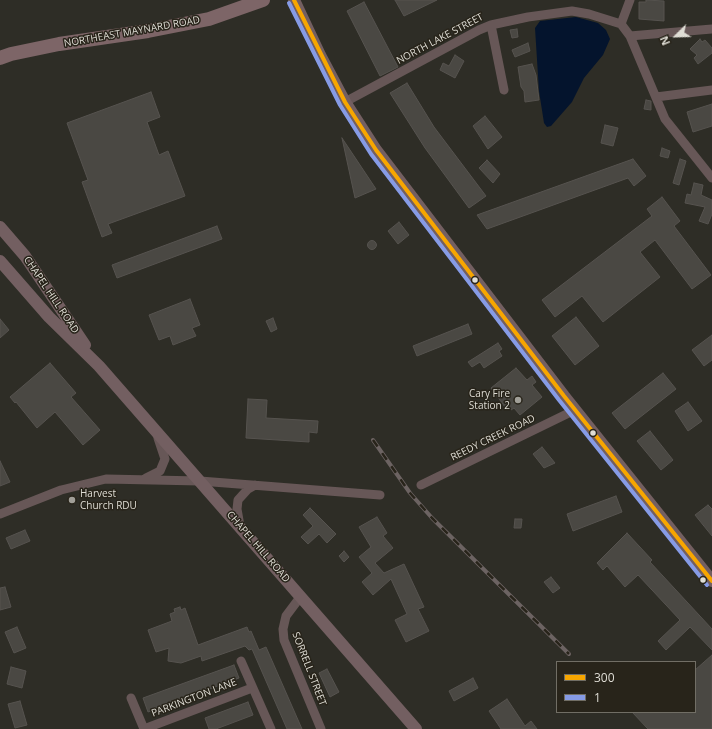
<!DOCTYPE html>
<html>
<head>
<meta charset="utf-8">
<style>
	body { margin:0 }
	#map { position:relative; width:712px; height:729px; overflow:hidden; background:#2e2d26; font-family:"Open Sans",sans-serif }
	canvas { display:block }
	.legend { position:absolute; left:556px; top:661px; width:140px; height:52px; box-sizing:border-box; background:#28241a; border:1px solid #716e65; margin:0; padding:5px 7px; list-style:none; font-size:12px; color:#dfddd5 }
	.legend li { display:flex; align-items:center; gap:8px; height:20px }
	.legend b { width:20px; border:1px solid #716e65 }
	.north { position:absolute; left:656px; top:16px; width:40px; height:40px; -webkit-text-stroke:3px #28241a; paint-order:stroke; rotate:247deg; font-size:11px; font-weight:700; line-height:16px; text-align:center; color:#dfddd5 }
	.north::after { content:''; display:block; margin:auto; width:14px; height:18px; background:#dfddd5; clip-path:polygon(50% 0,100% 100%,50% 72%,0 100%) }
</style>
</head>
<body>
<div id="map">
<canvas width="712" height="729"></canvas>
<ul class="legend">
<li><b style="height:5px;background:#f7a600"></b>300</li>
<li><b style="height:5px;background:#869be6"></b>1</li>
</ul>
<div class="north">N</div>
</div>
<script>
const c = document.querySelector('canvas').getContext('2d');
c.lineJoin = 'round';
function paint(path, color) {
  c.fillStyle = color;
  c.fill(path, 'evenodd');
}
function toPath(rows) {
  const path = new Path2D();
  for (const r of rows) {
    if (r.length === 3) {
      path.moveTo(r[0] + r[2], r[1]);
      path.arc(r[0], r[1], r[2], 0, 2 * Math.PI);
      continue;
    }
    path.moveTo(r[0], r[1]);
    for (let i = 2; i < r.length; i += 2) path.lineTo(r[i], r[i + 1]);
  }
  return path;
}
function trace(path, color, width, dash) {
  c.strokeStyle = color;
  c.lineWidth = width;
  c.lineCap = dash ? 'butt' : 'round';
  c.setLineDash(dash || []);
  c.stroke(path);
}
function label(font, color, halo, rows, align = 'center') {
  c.font = font + ' "Open Sans",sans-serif';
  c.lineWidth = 3;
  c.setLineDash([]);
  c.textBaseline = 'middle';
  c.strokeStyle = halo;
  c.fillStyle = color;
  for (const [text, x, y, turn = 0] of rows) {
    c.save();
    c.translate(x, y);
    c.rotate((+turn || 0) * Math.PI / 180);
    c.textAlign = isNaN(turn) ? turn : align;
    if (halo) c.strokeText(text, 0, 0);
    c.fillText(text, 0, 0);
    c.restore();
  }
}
const water = toPath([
	[576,17,598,23,606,30,610,39,603,55,584,78,572,102,551,126,547,127,544,123,539,91,535,28,540,21]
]);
const building = toPath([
	[395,0,437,0,404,16,395,0],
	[646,0,664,1,664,21,639,19,639,2,646,2,646,0],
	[364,2,398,67,380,76,347,11,364,2],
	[517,29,518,37,512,38,510,30,517,29],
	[700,39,702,42,705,40,712,48,712,53,698,64,694,58,697,55,690,49,700,39],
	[528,43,530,51,515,57,512,50,528,43],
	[455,55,464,61,455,78,440,70,443,63,449,66,455,55],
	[532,64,536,75,539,100,525,102,524,91,521,87,518,67,532,64],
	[407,83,434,127,486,196,469,208,425,148,390,93,407,83],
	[151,92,160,117,147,122,159,155,168,151,185,196,108,224,112,233,102,237,82,182,88,180,67,123,151,92],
	[646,100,651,101,651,110,644,109,646,100],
	[712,104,712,126,693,132,687,112,712,104],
	[485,116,502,137,488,149,473,126,485,116],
	[605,125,618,128,613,146,601,143,605,125],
	[342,138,376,189,355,198,342,138],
	[662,148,670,151,668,158,660,156,662,148],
	[633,159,646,176,634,186,628,178,487,229,477,215,633,159],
	[680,159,686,161,679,185,673,183,680,159],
	[487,160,500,174,493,183,479,168,487,160],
	[694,183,703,185,701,195,712,200,712,214,708,224,699,221,705,207,685,203,687,194,691,195,694,183],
	[662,197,680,221,674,226,711,275,692,289,655,240,640,252,660,277,603,322,582,296,555,317,542,300,652,216,647,209,662,197],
	[399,222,409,235,398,244,388,231,399,222],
	[217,226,222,239,117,278,112,265,217,226],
	[372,245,4.5],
	[190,299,200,325,192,328,196,336,173,345,170,336,159,340,149,315,190,299],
	[576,317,599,346,575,365,552,336,576,317],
	[273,318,277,329,271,332,266,321,273,318],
	[0,319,9,330,0,338,0,319],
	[468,324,472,334,417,356,413,346,468,324],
	[712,335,712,360,704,366,692,350,712,335],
	[498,343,502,349,499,351,502,356,484,368,480,362,472,367,468,362,498,343],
	[50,363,76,393,71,397,100,430,83,445,55,412,37,428,16,402,15,403,10,397,50,363],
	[516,368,527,380,532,376,536,382,532,385,542,397,520,415,514,408,511,410,507,405,505,407,491,388,516,368],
	[663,373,676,389,625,429,612,413,663,373],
	[248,399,267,400,266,418,318,421,317,433,309,432,309,442,246,438,248,399],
	[688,402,702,421,688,431,675,411,688,402],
	[650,431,673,460,661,470,637,441,650,431],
	[542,447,555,463,544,468,533,454,542,447],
	[0,461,10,482,0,486,0,461],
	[616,496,622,512,573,531,567,514,616,496],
	[708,505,712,509,712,536,695,515,708,505],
	[310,508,336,534,327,543,319,534,308,544,301,537,313,526,303,515,310,508],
	[377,517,387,533,383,536,393,548,375,563,384,573,404,564,424,607,418,609,429,631,406,642,395,620,407,614,391,579,373,595,362,582,372,573,359,557,371,547,359,527,377,517],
	[515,519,522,519,521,528,514,528,515,519],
	[25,530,30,541,11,549,6,538,25,530],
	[627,533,652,560,650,562,712,629,712,650,690,627,666,650,658,641,680,620,638,575,625,587,607,566,603,570,597,563,627,533],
	[344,551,349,557,344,562,339,556,344,551],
	[551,577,560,588,553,593,544,582,551,577],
	[5,587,11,607,0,610,0,588,5,587],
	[180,607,181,610,185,608,198,645,247,627,249,632,251,631,259,650,266,647,302,729,287,729,252,649,249,650,245,646,202,661,201,656,181,663,168,661,169,648,156,652,148,630,172,621,170,614,175,612,174,609,180,607],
	[17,627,26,648,14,653,5,632,17,627],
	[712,655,712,729,648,729,632,712,695,712,695,670,712,655],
	[234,665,239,678,148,712,143,698,234,665],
	[11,667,26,671,22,688,7,684,11,667],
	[327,669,339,692,330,697,319,673,327,669],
	[473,678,478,688,454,701,449,691,473,678],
	[507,699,525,726,531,721,537,729,501,729,489,711,507,699],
	[20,701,27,725,15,728,8,704,20,701],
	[248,702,253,715,216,729,209,729,205,718,248,702]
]);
const minor = toPath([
	[630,0,621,24,630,36,665,119,712,178],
	[491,25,504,90],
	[630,36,712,29],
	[656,97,712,90],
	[345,102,479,30,491,25,528,17,572,11,589,14,621,24],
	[146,478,160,471,165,459,158,438],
	[421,485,575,410],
	[0,514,61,490,106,479,200,481,380,495],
	[240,526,237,509,238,500,248,489,255,485],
	[301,596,286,616,283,629,284,640,321,729],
	[241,661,271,729],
	[131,698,144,729],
	[144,729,252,688]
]);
const secondary = toPath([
	[294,0,320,55,345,102,376,150,564,396,712,581],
	[0,227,25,256,85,345],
	[0,261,49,317,99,366,416,729]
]);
const primary = toPath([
	[0,58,11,54,59,44,148,31,209,19,263,0]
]);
const rail = toPath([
	[373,440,410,493,432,518,569,654]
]);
const bus1 = toPath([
	[294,0,345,102,376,150,564,396,712,581]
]);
const bus2 = toPath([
	[289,3,340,105,371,154,559,400,707,585]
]);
const markers = [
	[475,280,3.5,"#dfddd5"],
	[518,400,4,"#a19f98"],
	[593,433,3.5,"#dfddd5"],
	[72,500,4,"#a19f98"],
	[703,580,3.5,"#dfddd5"]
];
const streetNames = [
	["NORTHEAST MAYNARD ROAD",132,32,-10],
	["NORTH LAKE STREET",440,39,-28],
	["CHAPEL HILL ROAD",51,295,56],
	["REEDY CREEK ROAD",493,438,-26],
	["CHAPEL HILL ROAD",258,547,49],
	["SORRELL STREET",309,669,69],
	["PARKINGTON LANE",194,698,-21]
];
const poiNames = [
	["Cary Fire",510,394],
	["Station 2",510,406],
	["Harvest",80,494,"left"],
	["Church RDU",80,506,"left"]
];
paint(water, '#04142d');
paint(building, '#4a4843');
trace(building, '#56534f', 1);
trace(minor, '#675757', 9);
trace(secondary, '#735f61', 12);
trace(primary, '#7d6567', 14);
trace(rail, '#6c6362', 4);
trace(rail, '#28241a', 2.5, [8]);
trace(bus1, '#f7a600', 4);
trace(bus2, '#869be6', 4);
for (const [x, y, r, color] of markers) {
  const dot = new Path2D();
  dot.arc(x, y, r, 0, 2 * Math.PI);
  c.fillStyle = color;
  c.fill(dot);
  trace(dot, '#28241a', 1.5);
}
label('10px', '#dfddd5', '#28241a', streetNames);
label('10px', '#dfddd5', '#28241a', poiNames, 'right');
</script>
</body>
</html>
